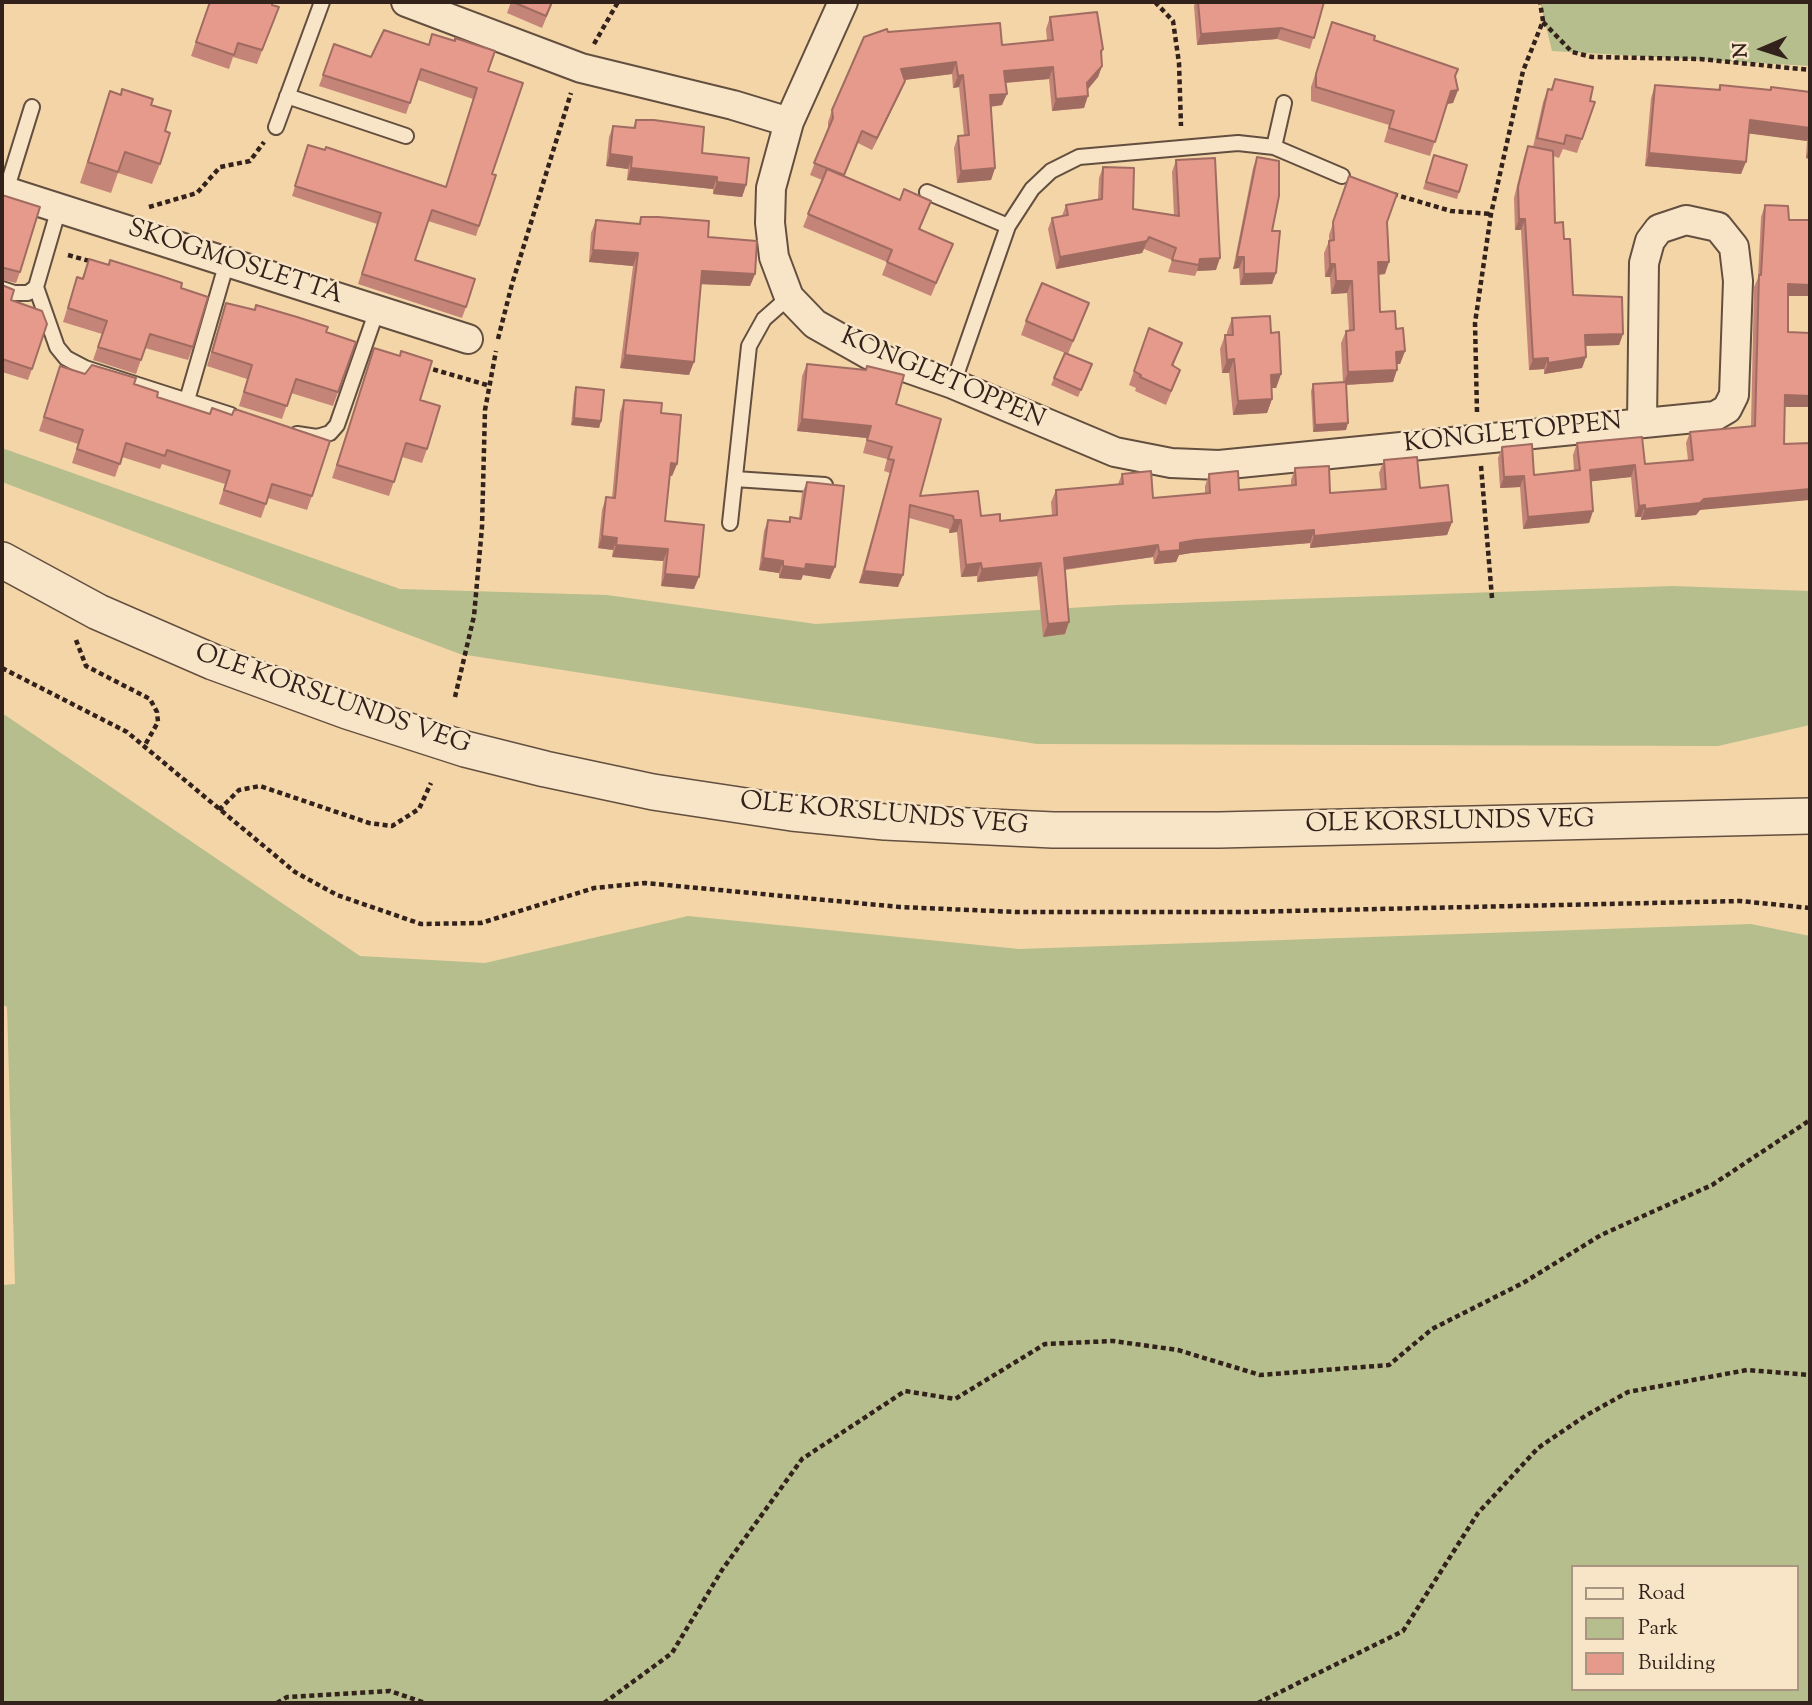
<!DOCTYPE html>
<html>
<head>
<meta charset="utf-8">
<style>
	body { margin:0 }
	#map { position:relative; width:1812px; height:1705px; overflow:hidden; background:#f4d5a8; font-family:"Sorts Mill Goudy",serif }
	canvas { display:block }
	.frame { position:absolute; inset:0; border:4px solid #33221c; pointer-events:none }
	.legend { position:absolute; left:1571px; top:1565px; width:228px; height:126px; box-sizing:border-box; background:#f8e4c6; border:2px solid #a99682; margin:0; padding:9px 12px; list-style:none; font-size:21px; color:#33221c }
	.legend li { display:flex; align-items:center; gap:14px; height:35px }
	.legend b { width:35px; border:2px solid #a99682 }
	.north { position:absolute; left:1728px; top:14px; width:70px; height:70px; -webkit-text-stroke:5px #f8e4c6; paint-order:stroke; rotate:267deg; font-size:19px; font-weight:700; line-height:28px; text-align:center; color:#33221c }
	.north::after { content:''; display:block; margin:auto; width:24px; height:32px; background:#33221c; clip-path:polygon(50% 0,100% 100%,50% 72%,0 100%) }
</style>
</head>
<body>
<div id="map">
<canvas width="1812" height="1705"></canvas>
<div class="frame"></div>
<ul class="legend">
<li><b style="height:9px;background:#f8e4c6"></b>Road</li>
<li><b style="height:19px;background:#b5be8c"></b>Park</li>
<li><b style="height:19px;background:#e59a8b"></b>Building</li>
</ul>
<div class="north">N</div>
</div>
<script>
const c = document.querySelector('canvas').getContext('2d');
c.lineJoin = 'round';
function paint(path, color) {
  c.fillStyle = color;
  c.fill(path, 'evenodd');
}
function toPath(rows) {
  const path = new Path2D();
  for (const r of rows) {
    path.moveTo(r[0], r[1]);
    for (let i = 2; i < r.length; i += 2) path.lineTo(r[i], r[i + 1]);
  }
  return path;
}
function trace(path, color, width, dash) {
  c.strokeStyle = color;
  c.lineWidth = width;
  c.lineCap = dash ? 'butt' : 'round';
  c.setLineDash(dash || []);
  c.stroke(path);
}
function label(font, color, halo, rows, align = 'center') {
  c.font = font + ' "Sorts Mill Goudy",serif';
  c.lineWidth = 5;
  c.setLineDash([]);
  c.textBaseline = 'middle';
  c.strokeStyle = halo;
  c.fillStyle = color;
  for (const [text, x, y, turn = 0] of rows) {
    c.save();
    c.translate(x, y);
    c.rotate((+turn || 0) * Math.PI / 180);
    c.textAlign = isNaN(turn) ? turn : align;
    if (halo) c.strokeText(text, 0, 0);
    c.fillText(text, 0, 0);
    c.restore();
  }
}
const green = toPath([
	[1540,2,1810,2,1810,66,1552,51],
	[2,448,400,589,607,595,816,624,1118,605,1673,586,1810,591,1810,725,1718,746,1037,744,460,654,2,482],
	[2,713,360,956,485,963,688,916,1019,949,1751,924,1810,936,1810,1703,2,1703,2,1285,15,1284,7,1007,2,1004],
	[1572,1567,1796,1567,1796,1689,1572,1689]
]);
const path = toPath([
	[1155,2,1173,21,1179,63,1181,126],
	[1543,22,1572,52,1592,57,1700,59,1810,70],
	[594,44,618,2],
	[1393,194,1451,211,1491,214],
	[149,207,197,193,220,167,250,161,264,142],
	[68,255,93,262],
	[498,339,512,284,571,93],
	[425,367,487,385],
	[1477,412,1475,323,1491,214,1523,71,1543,21,1540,2],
	[1481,466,1492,598],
	[76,640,86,666,150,699,157,712,158,722,145,745],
	[2,668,127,732,295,872,337,895,421,924,481,923,594,888,645,883,900,907,1016,912,1244,912,1740,901,1810,908],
	[455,697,474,616,482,527,485,410,496,351],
	[219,810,239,790,260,786,369,823,392,826,419,809,431,783],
	[277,1703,287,1697,390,1691,425,1703],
	[604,1703,672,1653,722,1570,802,1459,905,1391,955,1399,1045,1344,1113,1341,1178,1350,1260,1375,1389,1365,1432,1329,1523,1283,1601,1235,1712,1185,1810,1120],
	[1258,1703,1403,1631,1478,1513,1538,1448,1585,1416,1628,1392,1747,1370,1810,1375]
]);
const service = toPath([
	[287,96,406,136],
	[276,127,322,2],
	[1274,147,1284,103],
	[6,191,32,107],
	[927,192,1008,226],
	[36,287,57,347,66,358,85,368,231,415],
	[2,289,14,293,28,293,36,287,59,208],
	[953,384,1008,226,1032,189,1051,171,1079,157,1238,143,1274,147,1342,176],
	[187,400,227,262],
	[297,434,317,437,330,433,337,425,377,310],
	[735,479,825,485],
	[730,523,749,346,764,319,789,297]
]);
const minor = toPath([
	[406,2,581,68,733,105,789,122],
	[843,2,789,122,771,188,770,223,774,257,789,297,815,324,870,355,953,384,1115,452,1171,463,1219,465,1715,416,1727,409,1734,395,1738,281,1734,247,1718,227,1686,220,1659,229,1650,241,1644,263,1642,422],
	[2,190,468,339]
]);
const tertiary = toPath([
	[2,560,98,612,213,662,347,711,465,749,545,769,653,792,792,813,885,822,1053,830,1219,830,1810,816]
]);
const wall = toPath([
	[209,2,272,5,279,7,257,64,233,57,229,69,191,56],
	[511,2,553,2,542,28,507,13],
	[1195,2,1324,2,1310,49,1277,39,1197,45,1194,6],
	[1050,17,1103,49,1101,56,1102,66,1098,77,1088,89,1084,108,1052,111,1049,79,1006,83,1002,105,991,107,995,168,991,180,957,183,954,148,958,136,964,135,959,87,953,88,952,74,904,80,900,93,872,150,858,143,844,176,900,200,931,201,920,229,953,244,931,296,882,275,887,262,803,227,822,180,810,175,828,129,828,122,832,110,888,32,1002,45,1047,40,1046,29],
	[1332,22,1455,76,1458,90,1453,103,1447,104,1430,156,1384,142,1389,125,1311,101,1311,87],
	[334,44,371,57,488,71,492,174,496,175,476,236,428,221,415,260,466,307,462,318,358,284,377,224,292,196,308,145,446,187,473,99,418,80,406,114,319,86],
	[1555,79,1590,101,1595,102,1577,153,1563,149,1559,158,1553,156,1555,223,1564,239,1573,295,1623,334,1619,345,1585,346,1586,357,1582,368,1544,374,1544,369,1529,370,1521,230,1515,230,1514,198,1524,157,1528,146,1533,147,1543,102,1548,89,1551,89],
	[1655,85,1718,89,1720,85,1770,90,1771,87,1810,92,1810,159,1806,158,1807,141,1749,133,1741,174,1645,166,1651,98],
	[110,91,151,105,165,131,160,164,152,184,118,173,111,193,80,183],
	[636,120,702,153,746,185,742,197,713,194,713,189,627,180,628,169,606,166,609,137,613,126,633,128],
	[1434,155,1459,192,1457,199,1423,189],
	[1257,157,1272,231,1276,273,1272,284,1240,285,1239,268,1233,269,1253,168],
	[1176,160,1216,270,1197,271,1195,276,1168,272,1172,260,1144,249,1142,253,1056,269,1048,229,1052,218,1062,216,1066,205,1098,199,1099,178,1103,167,1133,209,1174,216,1172,172],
	[1349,176,1387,222,1385,274,1378,275,1380,312,1396,329,1405,351,1400,364,1397,364,1393,382,1346,385,1346,430,1313,432,1311,391,1313,384,1343,382,1341,343,1346,331,1349,331,1347,293,1331,294,1330,277,1325,277,1324,253,1329,241,1329,235],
	[2,195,20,272,16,283,2,280],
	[1765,205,1788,296,1784,407,1696,515,1641,520,1641,517,1635,517,1631,477,1591,481,1593,511,1589,523,1523,529,1520,487,1500,488,1498,458,1502,447,1534,475,1574,471,1573,455,1577,443,1645,464,1688,460,1686,443,1690,432,1751,426,1754,287,1758,278,1761,217],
	[641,217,708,237,755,274,750,286,701,284,689,375,620,368,633,266,589,262,591,233,596,220,639,224],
	[89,259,181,288,193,347,188,360,145,348,136,374,93,360,102,334,63,322,77,277,82,278],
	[2,285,11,300,32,369,28,380,2,372],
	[226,303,356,342,333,406,291,393,282,419,239,406,247,379,207,366],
	[1089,303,1068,354,1092,364,1078,397,1051,385,1065,353,1021,335,1026,321],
	[1232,318,1271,333,1281,374,1276,388,1272,388,1272,399,1267,413,1233,415,1229,373,1222,373,1220,349,1225,335,1227,335,1227,332],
	[1149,328,1177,356,1173,366,1175,383,1166,405,1135,391,1136,388,1129,385],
	[374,348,420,400,427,449,422,463,402,457,389,496,332,478],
	[807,364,896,404,920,496,1000,521,1052,515,1051,502,1056,490,1118,484,1122,474,1153,498,1205,493,1205,486,1209,474,1239,490,1291,486,1291,480,1295,468,1330,493,1381,490,1379,473,1384,460,1420,488,1452,522,1447,535,1310,548,1310,543,1191,553,1179,555,1176,562,1154,564,1153,557,1065,570,1065,634,1043,637,1037,576,977,582,977,576,961,577,957,532,949,533,949,529,909,518,898,587,859,583,890,473,884,471,887,459,863,453,867,438,797,431,802,376],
	[60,366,85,374,134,384,157,397,312,496,307,510,268,498,261,518,219,504,225,484,162,464,160,469,122,457,115,477,72,463,78,444,39,431],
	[576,387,601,421,599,428,571,425,574,394],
	[624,400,661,413,677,464,672,476,669,476,665,521,694,589,661,586,663,561,612,557,613,550,598,548,602,510,606,497,612,498,620,412],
	[807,482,830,579,803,575,801,580,779,578,779,573,759,570,764,531,768,520,788,522,790,517,799,518,802,493]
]);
const shadedWall = toPath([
	[1281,28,1277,39,1197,45,1201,34],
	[956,62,952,74,896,81,901,69],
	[1102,66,1098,77,1083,95,1087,83],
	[1053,67,1049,79,1000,83,1004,71],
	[963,75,959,87,953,88,958,76],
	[905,81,900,93,872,150,877,138],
	[1458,90,1453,103,1446,104,1451,91],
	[1007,94,1002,105,985,107,990,95],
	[1088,96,1084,108,1052,111,1056,99],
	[1750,120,1810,128,1810,133,1807,141,1745,133],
	[1810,145,1810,159,1806,158],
	[1649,153,1746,162,1741,174,1645,166],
	[610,154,632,157,628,169,606,166],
	[631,168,717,177,713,189,627,180],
	[995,168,991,180,957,183,961,171],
	[717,182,746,185,742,197,713,194],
	[1519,219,1525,219,1521,230,1515,230],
	[1149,237,1142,253,1056,269,1060,257],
	[593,250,638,253,633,266,589,262],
	[1237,257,1244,257,1239,268,1233,269],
	[1220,258,1216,270,1197,271,1200,259],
	[1378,262,1389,262,1385,274,1373,275],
	[1330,264,1335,264,1330,277,1325,277],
	[702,271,755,274,750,286,697,284],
	[1276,273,1272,284,1240,285,1244,274],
	[1336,281,1352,281,1347,293,1331,294],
	[1788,284,1810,285,1810,296,1784,296],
	[1623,334,1619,345,1581,346,1585,335],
	[1405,351,1400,364,1392,364,1396,352],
	[625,355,694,362,689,375,620,368],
	[1586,357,1582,368,1544,374,1548,363],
	[1548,358,1544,369,1529,370,1533,359],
	[1234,359,1229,373,1222,373,1227,360],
	[1397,370,1393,382,1343,385,1348,372],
	[1281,374,1276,388,1266,388,1271,375],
	[1785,395,1810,396,1810,407,1780,407],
	[1272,399,1267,413,1233,415,1238,401],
	[574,418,601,421,599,428,571,425],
	[802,419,871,426,867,438,797,431],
	[1348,423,1346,430,1313,432,1315,425],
	[671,463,677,464,672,476,666,475],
	[1635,465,1631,477,1586,482,1590,470],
	[1524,476,1520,487,1500,488,1504,477],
	[1810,489,1810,500,1700,510,1696,515,1641,520,1645,509,1704,499],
	[1645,505,1641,517,1635,517,1639,506],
	[1593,511,1589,523,1523,529,1528,517],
	[954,520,961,520,957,532,949,533],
	[1452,522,1447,535,1310,548,1314,536],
	[1314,530,1310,543,1191,553,1179,555,1176,562,1154,564,1159,552,1180,543,1196,540],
	[602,536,617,538,613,550,598,548],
	[616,545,668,549,663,561,612,557],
	[1158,545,1153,557,1059,570,1064,558],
	[763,558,783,561,779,573,759,570],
	[981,563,977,576,961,577,966,565],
	[1041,563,1037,576,977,582,982,569],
	[806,564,835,567,830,579,803,575,801,580,779,578,783,566],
	[864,571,903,575,898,587,859,583],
	[665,574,699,577,694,589,661,586],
	[1069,622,1065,634,1043,637,1048,624]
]);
const building = toPath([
	[210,2,273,2,272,5,279,7,262,50,238,43,234,55,196,42,210,2],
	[513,2,552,2,546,16,513,2],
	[1198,2,1324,2,1314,38,1281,28,1201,34,1198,2],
	[1097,12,1103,49,1101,51,1102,66,1087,83,1088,96,1056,99,1053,67,1004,71,1007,94,990,95,995,168,961,171,958,136,969,135,963,75,958,76,956,62,901,69,905,81,877,138,862,131,844,175,814,163,833,118,832,110,864,37,887,29,888,32,1000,23,1002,45,1053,40,1050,17,1097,12],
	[1332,22,1375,36,1374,40,1458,69,1455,76,1458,90,1451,91,1435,142,1389,128,1394,111,1316,87,1316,74,1332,22],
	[384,30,429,45,432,34,455,41,455,38,495,51,488,71,523,83,492,174,496,175,479,226,432,210,415,260,475,279,466,307,362,274,381,213,295,186,308,145,325,150,326,147,446,187,477,88,421,69,410,103,323,75,334,44,371,57,384,30],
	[1555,79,1593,87,1590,101,1595,102,1582,139,1566,135,1564,144,1537,138,1548,89,1552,90,1555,79],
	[1655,85,1720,90,1720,85,1771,90,1771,87,1810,92,1810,128,1750,120,1746,162,1649,153,1655,85],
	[122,89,153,99,151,105,171,111,165,131,170,133,160,164,125,152,118,172,88,162,110,91,121,95,122,89],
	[636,120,654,120,704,127,702,153,749,158,746,185,717,182,717,177,631,168,632,157,610,154,613,126,635,128,636,120],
	[1528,146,1553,151,1555,223,1563,222,1564,239,1570,239,1573,295,1622,297,1623,334,1585,335,1586,357,1548,363,1548,358,1533,359,1525,219,1519,219,1518,187,1528,146],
	[1434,155,1467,165,1459,192,1426,182,1434,155],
	[1257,157,1279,161,1279,196,1272,231,1280,231,1276,273,1244,274,1244,257,1237,257,1257,157],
	[1215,158,1220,258,1200,259,1199,265,1172,260,1176,248,1149,237,1147,241,1060,257,1052,218,1068,215,1066,205,1102,199,1103,167,1134,168,1133,209,1179,216,1176,160,1215,158],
	[827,169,900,200,904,189,931,201,919,229,953,244,936,283,887,262,892,250,808,214,827,169],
	[1349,176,1397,194,1387,222,1389,262,1378,262,1380,312,1395,311,1396,329,1403,328,1405,351,1396,352,1397,370,1348,372,1346,331,1354,330,1352,281,1336,281,1335,264,1330,264,1329,241,1334,240,1333,222,1349,176],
	[2,195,40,207,20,272,4,268,2,271,2,195],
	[1765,205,1788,206,1789,220,1810,220,1810,285,1788,284,1788,332,1810,333,1810,396,1785,395,1784,444,1810,443,1810,489,1704,499,1700,503,1645,509,1645,505,1639,506,1635,465,1590,470,1593,511,1528,517,1524,476,1504,477,1502,447,1532,444,1534,475,1580,470,1577,443,1642,437,1645,464,1693,460,1690,432,1755,426,1759,275,1761,275,1765,205],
	[641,217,658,217,709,221,708,237,757,241,755,274,702,271,694,362,625,355,638,253,593,250,596,220,640,224,641,217],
	[89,259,109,265,110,260,161,276,182,283,181,288,208,297,193,347,150,334,141,360,98,347,107,321,68,308,77,277,83,279,89,259],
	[1042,283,1089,303,1073,341,1026,321,1042,283],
	[2,285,14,290,11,300,42,311,47,324,32,369,2,359,2,285],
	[226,303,255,310,256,305,297,317,328,327,326,332,356,342,338,392,296,379,287,406,244,392,252,365,212,352,226,303],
	[1270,316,1271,333,1279,332,1281,374,1271,375,1272,399,1238,401,1234,359,1227,360,1225,335,1233,335,1232,318,1270,316],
	[1149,328,1182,343,1172,365,1180,370,1171,391,1140,377,1141,375,1134,371,1149,328],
	[374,348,400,356,401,351,432,361,420,400,440,406,427,449,406,443,394,482,337,465,374,348],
	[1065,353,1092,364,1081,390,1054,378,1065,353],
	[807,364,866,370,867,366,904,375,896,404,941,419,920,496,978,491,981,516,1000,514,1000,521,1057,515,1056,490,1123,484,1122,474,1151,471,1153,498,1210,493,1209,474,1238,471,1239,490,1296,485,1295,468,1329,466,1330,493,1386,489,1384,460,1417,457,1420,488,1448,485,1452,522,1314,536,1314,530,1196,540,1180,543,1180,550,1159,552,1158,545,1064,558,1069,622,1048,624,1041,563,982,569,981,563,966,565,961,520,954,520,953,516,910,505,903,575,864,571,894,460,888,459,892,447,867,440,871,426,802,419,807,364],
	[92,365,136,378,134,384,158,392,157,397,210,414,212,408,232,415,234,410,238,410,330,441,312,496,272,484,266,504,224,490,230,471,167,450,165,456,126,443,120,464,77,449,83,430,44,417,60,366,85,374,92,365],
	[1346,382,1348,423,1315,425,1313,384,1346,382],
	[576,387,604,390,601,421,574,418,576,387],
	[624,400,662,403,661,413,681,415,677,464,671,463,665,521,704,525,699,577,665,574,668,549,616,545,617,538,602,536,606,497,615,498,624,400],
	[807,482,844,486,835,567,806,564,805,569,783,566,783,561,763,558,768,520,790,522,790,517,801,519,807,482]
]);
const streetNames = [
	["SKOGMOSLETTA",235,264,18],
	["KONGLETOPPEN",942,380,23],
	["KONGLETOPPEN",1513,435,-6],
	["OLE KORSLUNDS VEG",332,701,19],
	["OLE KORSLUNDS VEG",884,816,5],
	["OLE KORSLUNDS VEG",1450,824,-1]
];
paint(green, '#b5be8c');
trace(service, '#634f3f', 18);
trace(minor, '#634f3f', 32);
trace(tertiary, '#634f3f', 38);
trace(path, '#33221c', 4.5, [5, 3.5]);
trace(service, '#f8e4c6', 14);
trace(minor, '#f8e4c6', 28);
trace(tertiary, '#f8e4c6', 35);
paint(wall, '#c58478');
paint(shadedWall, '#a06c61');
paint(building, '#e59a8b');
trace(building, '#a06c61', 2);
label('26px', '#33221c', '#f8e4c6', streetNames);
</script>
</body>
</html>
